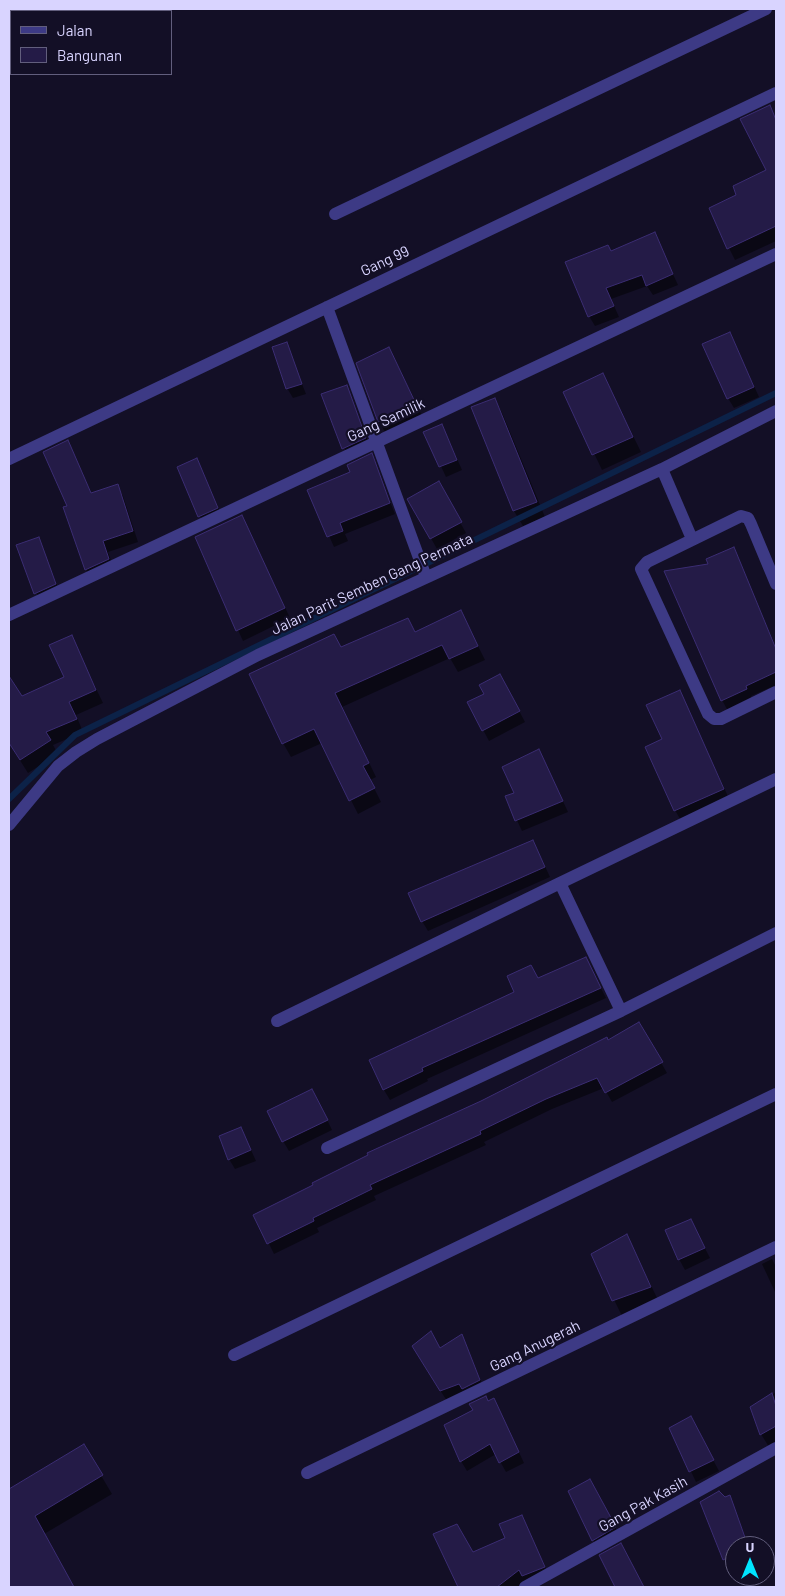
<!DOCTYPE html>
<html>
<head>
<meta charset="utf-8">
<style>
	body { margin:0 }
	#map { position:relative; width:785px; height:1596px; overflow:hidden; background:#130f26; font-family:Barlow,sans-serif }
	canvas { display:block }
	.frame { position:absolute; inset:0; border:10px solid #d9d4ff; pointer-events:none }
	.legend { position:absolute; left:10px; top:10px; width:162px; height:65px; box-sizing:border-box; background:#130f26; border:1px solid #625e7d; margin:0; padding:6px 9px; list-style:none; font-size:15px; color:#d9d4ff }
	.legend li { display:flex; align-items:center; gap:10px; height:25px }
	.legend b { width:25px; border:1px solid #625e7d }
	.north { position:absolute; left:725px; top:1536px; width:50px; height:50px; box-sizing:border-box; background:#130f26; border:1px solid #625e7d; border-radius:50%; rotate:0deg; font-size:14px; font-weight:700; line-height:20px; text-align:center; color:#d9d4ff }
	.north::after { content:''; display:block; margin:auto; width:18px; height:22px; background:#00e5ff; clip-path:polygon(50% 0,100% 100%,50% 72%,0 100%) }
</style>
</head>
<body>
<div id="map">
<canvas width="785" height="1596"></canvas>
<div class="frame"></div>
<ul class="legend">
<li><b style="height:6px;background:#3d3a85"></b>Jalan</li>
<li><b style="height:14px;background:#241b47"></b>Bangunan</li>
</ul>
<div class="north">U</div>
</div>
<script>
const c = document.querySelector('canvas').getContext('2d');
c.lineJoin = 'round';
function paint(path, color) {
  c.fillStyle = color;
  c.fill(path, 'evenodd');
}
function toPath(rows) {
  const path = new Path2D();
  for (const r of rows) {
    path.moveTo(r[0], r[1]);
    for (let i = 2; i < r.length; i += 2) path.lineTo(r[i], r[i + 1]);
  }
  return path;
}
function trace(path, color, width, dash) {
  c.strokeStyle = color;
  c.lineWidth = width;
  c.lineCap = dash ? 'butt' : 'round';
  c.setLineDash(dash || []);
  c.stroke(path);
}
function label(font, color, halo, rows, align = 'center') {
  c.font = font + ' Barlow,sans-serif';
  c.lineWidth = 4.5;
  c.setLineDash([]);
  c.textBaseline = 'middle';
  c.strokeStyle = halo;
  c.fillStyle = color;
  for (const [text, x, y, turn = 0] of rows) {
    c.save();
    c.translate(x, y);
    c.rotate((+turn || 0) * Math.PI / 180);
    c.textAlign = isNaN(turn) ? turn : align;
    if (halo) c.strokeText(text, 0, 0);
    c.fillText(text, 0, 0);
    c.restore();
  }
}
const shadow = toPath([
	[770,107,776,118,776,241,735,260,729,248,738,196,768,171],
	[654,234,678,285,653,295,647,286,611,299,619,317,595,326,589,316,611,252],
	[286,344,306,394,293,398,287,388],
	[735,344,759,397,734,408,728,398],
	[358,364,397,364,424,420,388,437,379,422],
	[603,375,641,452,602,470,565,392],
	[346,386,371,448,349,459,323,395],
	[495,399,503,415,545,517,523,526,514,511,472,408],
	[425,432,447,436,462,470,446,477],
	[67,442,92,494,117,486,123,496,138,542,108,552,114,569,92,579,86,569,68,507],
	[371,455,395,514,345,534,348,541,334,547,309,490,352,473],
	[196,460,223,518,205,527,178,467],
	[438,483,466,533,437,549,409,499],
	[242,516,290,618,243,641,196,537],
	[38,539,61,595,41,604,18,546],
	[733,549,776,647,776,685,751,696,752,700,728,711,722,700,710,565],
	[461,612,485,660,458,672,450,658,342,707,376,777,370,780,381,802,358,814,322,743,291,757,283,743,408,619,416,633],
	[71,637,103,703,76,715,83,732,53,745,58,754,28,773,9,743,9,678,22,697,66,678],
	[506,686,525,722,489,741,469,703],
	[680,692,732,805,684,826,675,810],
	[544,761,568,812,522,831,506,797,516,793],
	[533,841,550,877,428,931,422,921],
	[591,969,606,998,427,1079,428,1081,390,1100,384,1090,515,993,538,979],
	[639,1024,667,1073,612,1102,604,1088,552,1109,484,1142,486,1145,374,1196,376,1200,317,1228,319,1232,274,1254,255,1215],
	[318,1101,332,1130,289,1151,283,1141],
	[241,1128,256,1161,235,1169,229,1159],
	[696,1231,710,1258,685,1270,679,1259],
	[627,1236,659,1302,622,1316,592,1255],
	[772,1259,776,1267,776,1294,762,1264],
	[462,1335,485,1391,447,1401,419,1357,440,1350],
	[776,1392,776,1443,769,1447,761,1434,752,1408],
	[489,1402,499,1410,524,1463,506,1472,496,1454,467,1471,461,1461,474,1411],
	[696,1428,719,1471,696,1482,671,1429],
	[83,1445,112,1494,44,1534,73,1587,9,1587,9,1490],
	[596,1491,621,1538,599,1550,593,1540],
	[729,1497,749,1546,735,1546,735,1576,733,1577,701,1503],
	[522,1516,550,1578,527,1587,459,1587,435,1535,472,1553,507,1538]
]);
const stream = toPath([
	[9,799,75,735,776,393]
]);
const building = toPath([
	[770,105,776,120,776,226,727,249,709,208,736,195,733,186,766,170,740,119,770,105],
	[655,232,673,274,646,286,642,275,606,288,614,306,588,317,565,262,608,245,611,251,655,232],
	[730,332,754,387,727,399,702,344,730,332],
	[287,342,302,384,286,389,272,347,287,342],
	[389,347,416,404,378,422,356,363,389,347],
	[603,373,633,437,592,455,563,392,603,373],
	[347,385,366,438,342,449,321,394,347,385],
	[495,398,537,502,513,511,471,407,495,398],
	[442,424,457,460,439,467,423,432,442,424],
	[68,440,91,493,118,484,133,531,103,541,109,559,85,570,63,507,67,506,43,452,68,440],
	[372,453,390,503,340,523,343,531,327,537,307,490,350,472,347,465,372,453],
	[197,458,218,508,198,517,177,467,197,458],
	[439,481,462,522,430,539,407,499,439,481],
	[242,515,285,608,236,631,195,537,242,515],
	[39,537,56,584,34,594,16,545,39,537],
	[734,547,776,649,776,672,746,686,747,689,721,701,664,571,708,564,706,559,734,547],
	[461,610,478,646,449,659,442,645,335,693,369,763,363,766,375,788,349,801,314,729,282,744,249,674,334,634,341,647,408,618,415,632,461,610],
	[72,635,96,690,69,702,77,719,46,732,51,740,20,760,9,743,9,676,22,696,64,677,49,645,72,635],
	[500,674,520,711,482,731,467,702,484,694,479,685,500,674],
	[680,690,724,789,674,811,645,747,662,739,646,705,680,690],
	[539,749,563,801,515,821,505,796,514,793,502,767,539,749],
	[533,840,545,867,421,922,408,893,533,840],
	[586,957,601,988,422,1068,423,1071,383,1090,369,1060,514,992,507,976,531,965,538,978,586,957],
	[639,1022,663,1062,605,1093,597,1078,546,1099,480,1131,481,1134,370,1185,372,1189,313,1218,314,1221,267,1244,253,1215,313,1185,312,1183,368,1155,367,1153,481,1101,607,1037,608,1040,639,1022],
	[312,1089,328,1120,282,1142,267,1111,312,1089],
	[241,1127,251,1150,228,1160,219,1136,241,1127],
	[691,1219,705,1248,678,1260,665,1230,691,1219],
	[627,1234,651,1287,612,1301,591,1254,627,1234],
	[431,1331,440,1348,462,1334,480,1380,462,1389,459,1384,440,1391,412,1346,431,1331],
	[772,1393,776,1406,776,1426,760,1435,750,1407,772,1393],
	[486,1396,488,1401,494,1398,519,1452,499,1463,490,1444,460,1462,444,1425,473,1410,469,1404,486,1396],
	[691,1416,714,1460,689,1472,669,1428,691,1416],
	[84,1444,103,1475,35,1516,74,1587,9,1587,9,1489,84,1444],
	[590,1479,616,1527,592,1541,568,1491,590,1479],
	[719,1491,725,1497,730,1495,748,1546,735,1546,735,1554,723,1560,700,1502,719,1491],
	[522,1515,545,1567,522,1576,519,1570,497,1587,458,1587,433,1534,457,1524,473,1552,505,1538,499,1524,522,1515],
	[621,1543,644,1587,615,1587,599,1555,621,1543]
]);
const minor = toPath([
	[335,214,766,9],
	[327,307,426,577],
	[9,459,776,93],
	[662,469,692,539],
	[776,584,751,524,748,518,741,516,647,562,641,569,708,714,714,719,721,719,776,692],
	[9,615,776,254],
	[9,825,58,766,76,752,97,739,258,655,662,469,776,411],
	[560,883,776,779],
	[277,1021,560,883,621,1011],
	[327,1148,621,1011,776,933],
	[234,1355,776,1094],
	[307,1473,776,1247],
	[525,1587,776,1448]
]);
const streetNames = [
	["Gang 99",385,261,-25],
	["Gang Samilik",386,420,-25],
	["Jalan Parit Semben Gang Permata",372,584,-25],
	["Gang Anugerah",535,1346,-26],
	["Gang Pak Kasih",643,1504,-29]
];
paint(shadow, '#0007');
trace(stream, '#0c2248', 6);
paint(building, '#241b47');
trace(building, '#3b2d73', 1);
trace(minor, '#3d3a85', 12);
label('15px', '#d9d4ff', '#130f26', streetNames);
</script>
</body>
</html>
